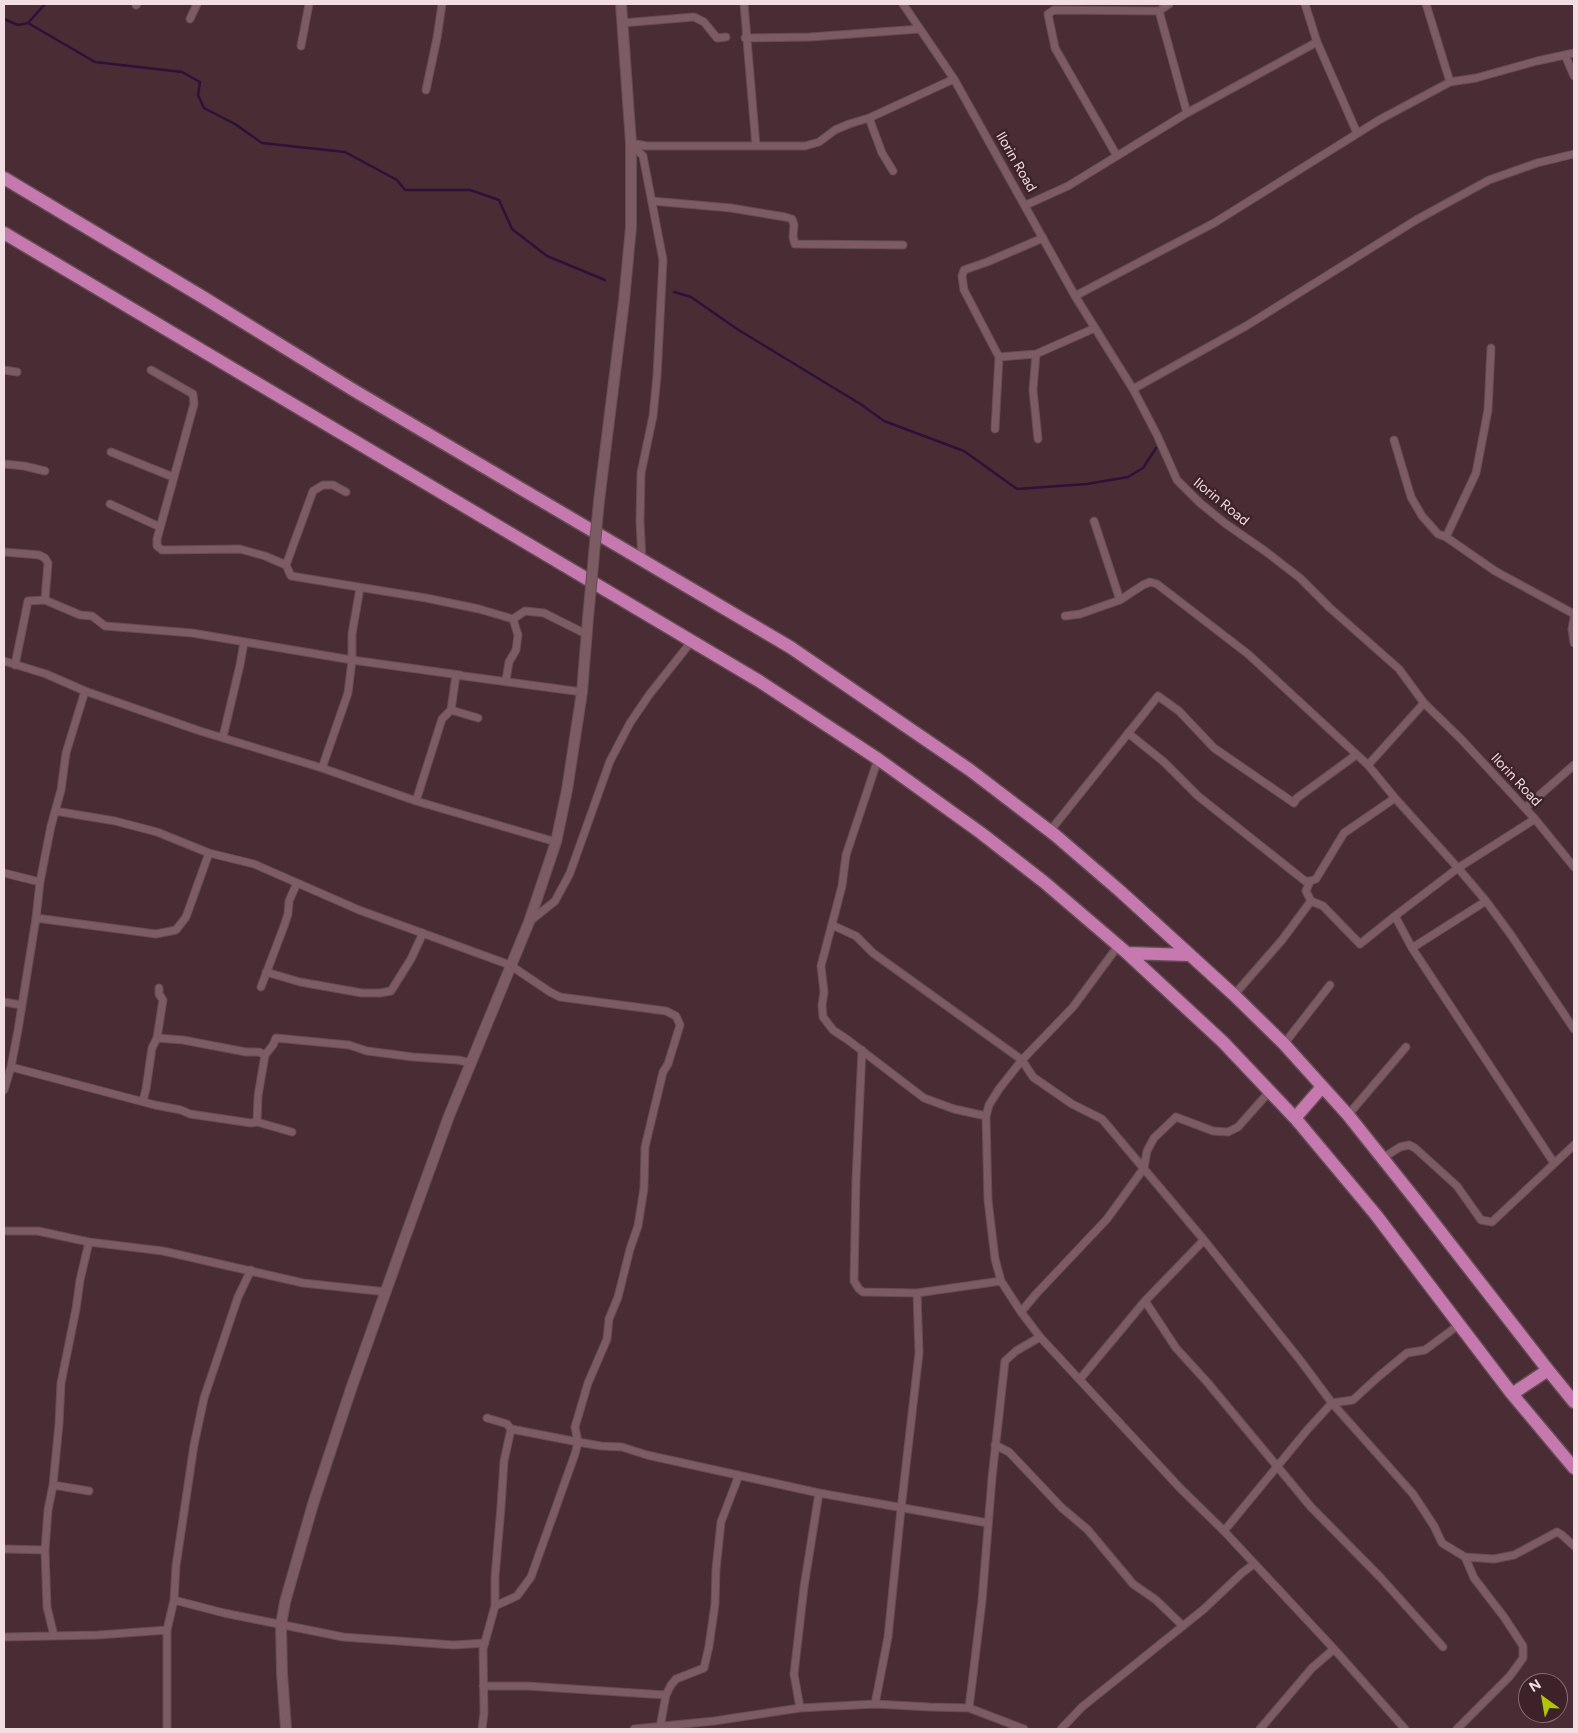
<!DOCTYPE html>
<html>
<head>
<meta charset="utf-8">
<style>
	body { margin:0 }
	#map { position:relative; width:1578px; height:1733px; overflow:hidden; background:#492c34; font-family:Figtree,sans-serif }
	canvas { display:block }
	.frame { position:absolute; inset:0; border:5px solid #f1dde2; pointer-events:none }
	.north { position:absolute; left:1518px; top:1673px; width:50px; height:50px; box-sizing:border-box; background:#3e222a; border:1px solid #866d74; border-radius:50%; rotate:328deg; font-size:14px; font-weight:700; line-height:20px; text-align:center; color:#f1dde2 }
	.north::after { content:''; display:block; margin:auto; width:18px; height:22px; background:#b0c503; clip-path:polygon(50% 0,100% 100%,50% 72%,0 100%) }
</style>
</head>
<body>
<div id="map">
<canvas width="1578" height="1733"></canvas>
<div class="frame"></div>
<div class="north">N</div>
</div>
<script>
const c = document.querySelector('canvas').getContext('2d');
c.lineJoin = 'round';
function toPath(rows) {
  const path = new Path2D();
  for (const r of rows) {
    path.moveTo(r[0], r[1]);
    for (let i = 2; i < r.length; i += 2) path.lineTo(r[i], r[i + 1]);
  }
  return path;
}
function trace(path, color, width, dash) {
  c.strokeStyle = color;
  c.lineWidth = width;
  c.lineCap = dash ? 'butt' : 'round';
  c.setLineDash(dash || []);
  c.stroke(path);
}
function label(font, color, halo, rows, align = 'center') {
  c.font = font + ' Figtree,sans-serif';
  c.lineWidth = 5;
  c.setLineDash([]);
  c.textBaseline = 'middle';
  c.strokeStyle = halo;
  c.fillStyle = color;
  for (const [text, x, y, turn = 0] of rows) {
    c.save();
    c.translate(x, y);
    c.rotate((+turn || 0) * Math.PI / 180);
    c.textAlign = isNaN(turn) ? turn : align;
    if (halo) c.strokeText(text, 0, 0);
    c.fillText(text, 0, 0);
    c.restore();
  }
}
const stream = toPath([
	[4,19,18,25,28,23,45,4],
	[28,23,95,62,182,72,200,82,198,95,204,108,235,124,262,143,345,152,397,180,405,190,470,190,499,200,512,229,547,256,605,280],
	[674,292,691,297,737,329,862,405,884,421,964,451,1017,489,1087,484,1128,477,1143,468,1156,448]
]);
const minor = toPath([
	[744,4,756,146],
	[903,4,954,79,1075,296,1133,389,1157,435,1177,480,1200,503,1226,524,1265,551,1300,578,1330,608,1399,669,1424,703,1461,739,1535,819,1574,867],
	[1305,4,1317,42,1357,133],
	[1426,4,1450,82],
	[136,5,137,4],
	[1159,11,1187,113],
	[190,19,197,4],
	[622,23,694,17,704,22,717,38,726,37],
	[745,38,810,37,920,29],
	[301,46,309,4],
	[1565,55,1574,76],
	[426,90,437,38,442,4],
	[869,118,882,153,893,171],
	[631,143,643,156,663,260,657,376,653,416,641,473,640,522,642,560],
	[631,143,647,146,805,146,819,142,835,130,849,124,869,118,954,79],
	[1117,156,1055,48,1048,14,1054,10,1159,11,1169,4],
	[652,201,731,208,785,217,792,219,794,225,793,237,795,244,903,245],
	[1026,205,1068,186,1187,113,1317,42],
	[1075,296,1214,223,1379,120,1450,82,1476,78,1537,61,1574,53],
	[1036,354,1033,390,1038,439],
	[999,357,1036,354,1095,328],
	[4,370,17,372],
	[151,370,193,394,194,404,157,539,157,546,162,550,240,549,265,556,286,565,291,576,426,598,479,609,513,619,525,611,544,613,586,634],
	[1133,389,1246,326,1416,220,1489,180,1537,163,1574,154],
	[995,429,999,357,964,290,962,276,964,270,987,262,1043,238],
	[1394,440,1411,497,1422,516,1438,534,1446,537,1495,571,1574,614],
	[111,452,173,477],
	[4,464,24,466,45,471],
	[110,504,160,527],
	[1094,521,1120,600],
	[1446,537,1476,473,1488,410,1491,348],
	[4,552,39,555,45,558,48,563,45,600,28,601,15,665],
	[286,565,313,491,323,485,333,485,346,492],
	[45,600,80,615,92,616,105,626,192,633,352,660,460,675],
	[1065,616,1080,614,1120,600,1143,585,1150,582,1157,584,1248,654,1368,765,1395,798,1458,868,1486,901,1511,935,1574,1029],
	[1574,618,1572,629,1574,643],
	[4,661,46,674,85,691,200,731,322,768,416,801,556,842],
	[506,680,509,662,516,650,518,635,513,619],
	[451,710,478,718],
	[1128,733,1164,762,1198,796,1305,881,1310,881],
	[223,737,240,665,244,642],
	[878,759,846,855,842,886,821,966,824,992,822,1005,823,1017,833,1030,848,1040,924,1098,954,1109,986,1116],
	[1368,765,1424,703],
	[322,768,348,693,352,660,352,634,360,588],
	[416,801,442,719,451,710,456,675,582,692],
	[1525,808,1574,765],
	[55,811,115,821,157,832,209,853,254,864,359,910,510,965,550,992,560,997,666,1011,676,1016,680,1025,668,1064,663,1072,645,1147,644,1188,638,1226,630,1249,618,1297,609,1319,607,1339,588,1383,575,1427,578,1442,575,1454,531,1577,517,1596,495,1606],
	[1050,831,1158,696,1179,711,1214,748,1294,803,1297,798,1356,755],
	[4,873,40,882],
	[1311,901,1323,906,1360,944,1395,916,1458,868,1535,819],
	[1395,916,1412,948,1554,1163],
	[36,918,156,934,176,930,186,917,209,853],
	[529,922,555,901,570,873,610,761,630,723,649,695,691,642],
	[832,925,856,936,873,953,1022,1060,1033,1077,1072,1104,1102,1119,1204,1240,1300,1360,1332,1403,1413,1494,1434,1526,1442,1543,1465,1557,1474,1578,1504,1617,1523,1646,1523,1658,1510,1676,1457,1729],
	[1118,946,1073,1007,1022,1060,999,1089,989,1105,986,1116,988,1200,995,1259,1001,1281,1021,1312,1040,1337,1180,1488,1224,1531,1334,1649,1405,1729],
	[1412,948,1486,901],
	[266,972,300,982,362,993,380,993,391,991,411,959,423,933],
	[261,987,284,926,288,914,289,901,297,883],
	[1234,995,1282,940,1311,901,1306,891,1310,881,1316,879,1344,833,1395,798],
	[4,1002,21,1005],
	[157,1038,183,1040,246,1052,259,1052,265,1055],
	[1284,1044,1330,985],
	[862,1050,856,1180,854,1281,859,1289,863,1292,917,1293,1001,1281],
	[11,1067,155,1105,181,1110,190,1114,251,1123,257,1122,292,1132],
	[4,1090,11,1067,18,1030,36,918,40,882,51,826,61,790,66,753,85,691],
	[143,1101,146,1089,152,1048,157,1038,163,1000,159,994,159,988],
	[1348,1115,1406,1047],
	[257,1122,258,1096,265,1055,273,1045,276,1038,349,1045,367,1051,413,1057,458,1060,471,1063],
	[1383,1158,1400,1147,1409,1145,1415,1148,1457,1186,1481,1220,1492,1222,1574,1145],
	[4,1231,38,1231,89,1242,163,1251,303,1283,387,1292],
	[1145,1301,1176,1348,1207,1382,1311,1507,1380,1577,1443,1647],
	[1021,1312,1036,1294,1107,1219,1144,1168,1147,1151,1154,1138,1176,1117,1213,1131,1228,1132,1238,1127,1270,1091],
	[1080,1379,1145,1301,1204,1240],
	[487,1418,507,1424,511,1429,578,1442,601,1446,622,1447,647,1455,819,1493,988,1523],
	[995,1445,1009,1452,1062,1508,1088,1530,1133,1584,1156,1600,1183,1626],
	[53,1485,89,1491],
	[1224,1531,1308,1429,1332,1403,1353,1400,1378,1377,1407,1353,1425,1350,1460,1324],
	[4,1549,45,1550],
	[1465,1557,1494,1559,1514,1555,1557,1532,1562,1535,1574,1546],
	[174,1600,224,1613,343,1637,454,1645,485,1643],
	[54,1636,47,1607,45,1550,48,1510,53,1485,59,1424,61,1383,76,1309,80,1280,89,1242],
	[4,1637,98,1635,167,1630],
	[483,1686,527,1686,666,1695,671,1685,676,1679,704,1668,709,1646,715,1604,716,1569,721,1522,739,1475],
	[875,1704,888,1637,901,1509,919,1353,917,1293],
	[800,1708,794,1674,804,1587,819,1493],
	[969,1708,982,1601,992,1478,1005,1361,1016,1351,1040,1337],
	[660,1727,666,1695],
	[167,1729,167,1630,174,1600,176,1566,194,1445,204,1398,238,1297,251,1270],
	[482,1729,484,1713,483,1649,495,1606,495,1577,501,1507,504,1461,511,1429],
	[634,1729,714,1721,800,1708,875,1704,930,1707,969,1708,1024,1729],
	[1061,1729,1082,1707,1204,1609,1242,1573,1254,1564],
	[1260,1729,1312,1668,1334,1649]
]);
const secondary = toPath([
	[599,501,624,301,631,227,631,143,621,4],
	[286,1729,282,1673,281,1625,285,1602,313,1504,351,1389,403,1243,449,1116,529,922,556,842,567,790,582,692,588,618]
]);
const motorway = toPath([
	[4,178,201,296,355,391,790,647,970,770,1055,835,1120,891,1234,995,1284,1044,1348,1115,1419,1204,1548,1370,1574,1402],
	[4,233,759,681,878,759,981,833,1044,882,1127,953,1223,1042,1295,1118,1376,1215,1512,1394,1574,1468],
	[1127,953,1189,955],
	[1295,1118,1322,1087],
	[1512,1394,1548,1370]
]);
const secondaryBridge = toPath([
	[588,618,599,501]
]);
const streetNames = [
	["Ilorin Road",1016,162,60],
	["Ilorin Road",1221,502,39],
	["Ilorin Road",1516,780,47]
];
trace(stream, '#2e1139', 2.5);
trace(minor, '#654c53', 9);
trace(secondary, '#654c53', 12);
trace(motorway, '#654c53', 15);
trace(minor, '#7c5b63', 7);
trace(secondary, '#7c5b63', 10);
trace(motorway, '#c679ae', 12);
trace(secondaryBridge, '#654c53', 12, []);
trace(secondaryBridge, '#7c5b63', 10);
label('14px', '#f1dde2', '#3e222a', streetNames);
</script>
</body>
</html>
